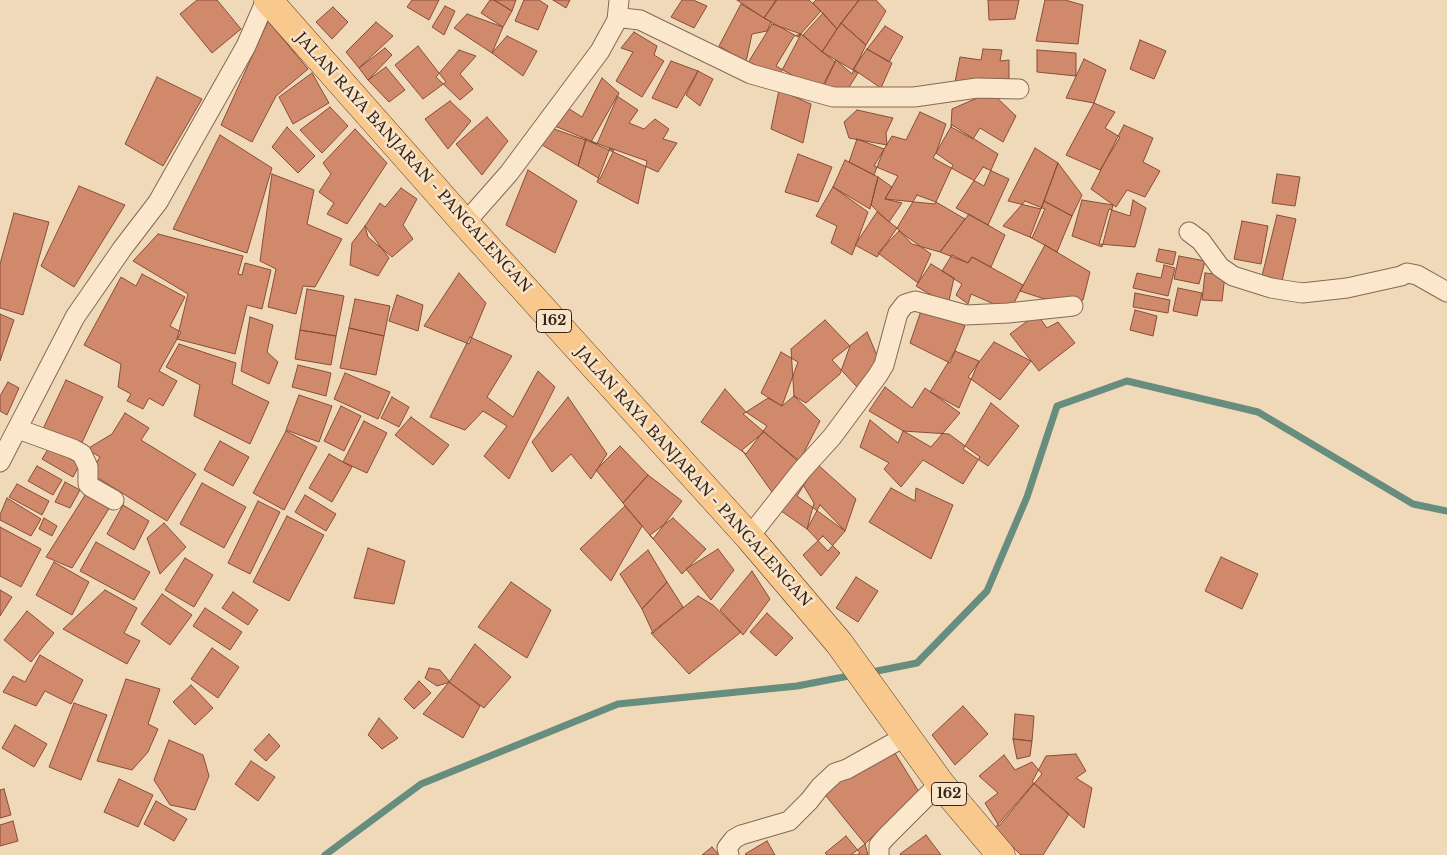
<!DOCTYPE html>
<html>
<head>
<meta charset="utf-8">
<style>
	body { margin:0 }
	canvas { display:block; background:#f0d9b9 }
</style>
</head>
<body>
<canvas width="1447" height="855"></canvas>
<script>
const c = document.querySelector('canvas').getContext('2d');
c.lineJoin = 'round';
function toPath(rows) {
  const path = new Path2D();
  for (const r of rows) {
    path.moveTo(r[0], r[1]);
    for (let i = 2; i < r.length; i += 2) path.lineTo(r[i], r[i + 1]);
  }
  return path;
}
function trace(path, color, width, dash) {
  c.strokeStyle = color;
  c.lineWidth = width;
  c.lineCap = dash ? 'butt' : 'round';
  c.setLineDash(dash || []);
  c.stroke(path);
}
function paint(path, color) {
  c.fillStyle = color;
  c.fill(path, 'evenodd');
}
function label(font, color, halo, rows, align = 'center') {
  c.font = font + ' "Libre Baskerville",serif';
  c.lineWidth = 5;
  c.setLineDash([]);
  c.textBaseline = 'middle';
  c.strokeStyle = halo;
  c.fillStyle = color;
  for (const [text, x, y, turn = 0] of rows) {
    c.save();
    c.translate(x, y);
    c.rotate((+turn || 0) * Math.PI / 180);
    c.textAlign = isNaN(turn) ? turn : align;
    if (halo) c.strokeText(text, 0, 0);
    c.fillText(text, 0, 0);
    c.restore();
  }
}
const stream = toPath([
	[867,673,917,663,987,591,1027,497,1057,406,1127,381,1258,412,1413,504,1447,511],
	[325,855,421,784,618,704,797,686,854,675]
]);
const building = toPath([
	[197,0,217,0,241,29,212,53,180,14,197,0],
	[412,0,439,0,429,20,407,7,412,0],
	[490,0,494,0,512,11,503,27,481,13,490,0],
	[494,0,516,0,512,11,494,0],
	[524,0,539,0,548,6,538,30,515,21,524,0],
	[553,0,570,0,566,8,553,0],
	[682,0,693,0,707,6,694,28,671,17,682,0],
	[737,0,776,0,764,18,737,0],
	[777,0,809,0,821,11,798,37,764,18,777,0],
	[816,0,859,0,837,29,813,3,816,0],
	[859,0,876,0,886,11,866,45,841,23,859,0],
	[988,0,1019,0,1015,19,989,20,988,0],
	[1045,0,1065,0,1083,5,1078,44,1036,41,1045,0],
	[741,4,771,22,767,31,752,34,746,62,719,46,741,4],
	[445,6,455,11,444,35,432,27,445,6],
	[333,7,348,22,332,39,316,22,333,7],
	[823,13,837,29,822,52,803,35,823,13],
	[467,14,503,27,492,53,454,28,467,14],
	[268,21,308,69,276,96,252,142,221,125,268,21],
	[376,22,393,36,359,68,346,52,376,22],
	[841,23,866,45,852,74,836,60,822,52,841,23],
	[772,24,801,34,779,76,746,66,772,24],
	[885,26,903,37,889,62,867,49,885,26],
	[634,32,657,46,654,55,664,61,642,97,616,81,633,52,621,48,634,32],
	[801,34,835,62,820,91,776,66,794,36,801,34],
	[507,36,537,51,523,76,492,53,507,36],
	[1140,40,1166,51,1154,79,1130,69,1140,40],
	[418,46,446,82,423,99,395,65,418,46],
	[385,48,392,55,368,80,359,68,385,48],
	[867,49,892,63,881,88,853,69,867,49],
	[983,49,1002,50,1000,61,1009,60,1009,83,955,82,960,57,981,60,983,49],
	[459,50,476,56,460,74,473,89,460,100,436,77,459,50],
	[1037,50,1076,53,1076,76,1037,72,1037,50],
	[1084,59,1106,70,1094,103,1066,98,1084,59],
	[836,60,858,73,844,95,821,92,836,60],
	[671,61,698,71,677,108,652,98,671,61],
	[386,67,405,90,389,102,368,80,386,67],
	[698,71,713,79,700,106,686,95,698,71],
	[312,73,329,103,293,124,279,97,312,73],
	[157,77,202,99,163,166,125,144,157,77],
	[602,78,619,93,597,144,554,129,563,105,582,117,602,78],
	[779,90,811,104,803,143,771,129,779,90],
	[991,92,1016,116,1003,142,980,128,973,139,951,127,952,109,991,92],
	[617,96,638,110,629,123,644,129,655,119,669,129,663,139,677,143,658,172,591,142,617,96],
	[450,101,471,121,448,149,425,119,450,101],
	[1094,103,1115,112,1105,128,1120,137,1100,170,1066,155,1094,103],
	[330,107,348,126,322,153,300,130,330,107],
	[857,110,893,118,886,133,887,145,849,138,844,122,857,110],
	[920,112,946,124,936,153,953,165,935,204,885,199,898,176,874,166,892,136,906,140,920,112],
	[487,117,508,141,482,175,456,144,487,117],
	[550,124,586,139,578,166,537,142,550,124],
	[952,125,998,154,984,186,933,158,952,125],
	[1124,125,1153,138,1143,162,1160,171,1145,197,1127,190,1116,207,1091,189,1124,125],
	[287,127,315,156,298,173,272,147,287,127],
	[355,129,387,163,347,224,327,214,334,203,319,192,331,174,323,163,355,129],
	[220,135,272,168,247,253,173,229,220,135],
	[586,139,614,150,600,179,578,166,586,139],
	[857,139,884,149,874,175,849,162,857,139],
	[610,148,647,161,638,204,597,182,610,148],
	[1035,148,1058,163,1041,209,1008,201,1035,148],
	[798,154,832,167,818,202,785,192,798,154],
	[845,160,878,177,870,209,833,187,845,160],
	[1058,163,1082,195,1072,216,1044,201,1058,163],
	[983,167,1009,179,988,225,956,208,983,167],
	[528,170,577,201,555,253,506,225,528,170],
	[272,174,314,190,307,224,342,239,315,287,303,286,296,314,268,307,276,269,260,261,272,174],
	[1277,174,1300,177,1295,206,1272,203,1277,174],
	[878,177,892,187,885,199,902,203,889,222,871,205,878,177],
	[79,186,125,205,74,287,41,266,79,186],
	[833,187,868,212,852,255,831,243,837,226,816,216,833,187],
	[401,188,417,199,403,225,413,239,392,257,368,237,365,226,380,203,385,207,401,188],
	[917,195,936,202,965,219,940,252,912,244,897,228,917,195],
	[1082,200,1113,205,1102,247,1072,236,1082,200],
	[1133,200,1146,208,1135,247,1099,244,1109,209,1130,216,1133,200],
	[1025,201,1045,209,1032,238,1003,226,1025,201],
	[1044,201,1072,216,1057,252,1030,237,1044,201],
	[877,212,897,228,877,257,855,245,877,212],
	[14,213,49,222,23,315,0,308,0,264,14,213],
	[969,214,1005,235,991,267,972,257,968,263,940,252,969,214],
	[1277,215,1296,219,1282,281,1262,276,1277,215],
	[1242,221,1268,226,1261,264,1234,259,1242,221],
	[365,226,389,258,378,276,350,265,352,243,365,226],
	[899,231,931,254,918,283,878,253,899,231],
	[158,234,243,256,238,274,242,275,245,263,271,270,262,309,247,305,235,354,177,339,188,294,133,261,158,234],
	[1045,245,1090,272,1083,300,1057,303,1020,291,1045,245],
	[1159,249,1176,252,1173,265,1156,261,1159,249],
	[952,255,968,263,972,257,1023,285,1010,311,971,294,968,304,956,295,962,284,942,271,952,255],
	[1179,256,1205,261,1199,284,1174,279,1179,256],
	[931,264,954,278,948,305,916,286,931,264],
	[1164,265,1175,268,1168,296,1133,288,1137,273,1161,278,1164,265],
	[459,273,486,303,469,344,424,326,459,273],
	[1205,273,1225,275,1222,301,1202,300,1205,273],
	[142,274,185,297,170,326,181,332,159,371,177,381,163,406,149,398,143,409,127,401,131,394,118,387,121,364,84,345,121,277,136,286,142,274],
	[1178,288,1202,293,1197,316,1173,311,1178,288],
	[307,289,344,296,336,336,300,330,307,289],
	[1135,293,1170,300,1168,313,1133,307,1135,293],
	[397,295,423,305,418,331,389,321,397,295],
	[355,299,390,306,384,336,349,328,355,299],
	[922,308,946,316,965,326,950,363,910,343,922,308],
	[1135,310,1157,316,1153,336,1130,330,1135,310],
	[0,314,14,320,0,361,0,314],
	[1037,314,1047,328,1058,322,1075,343,1039,371,1010,334,1037,314],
	[250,317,273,325,267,352,278,362,269,384,241,371,250,317],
	[825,320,850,346,840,374,806,403,794,396,791,349,825,320],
	[349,328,384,336,376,375,340,368,349,328],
	[300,330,336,336,331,365,295,359,300,330],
	[867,332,878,358,857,387,832,360,867,332],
	[470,337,512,356,487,397,513,417,538,371,555,387,509,479,484,456,507,426,483,411,465,430,430,417,470,337],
	[994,342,1031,361,1000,400,968,377,994,342],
	[179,344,236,363,232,384,269,402,250,444,194,416,200,385,166,367,179,344],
	[955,351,979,361,959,408,930,392,955,351],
	[781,352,798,362,782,406,761,393,781,352],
	[298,365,331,373,326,396,292,387,298,365],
	[345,373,390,392,378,419,334,399,345,373],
	[66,380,103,397,79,449,42,431,66,380],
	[8,382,19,388,7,415,0,411,0,396,8,382],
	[885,387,912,408,925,388,960,413,931,447,869,411,885,387],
	[725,389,746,412,767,426,746,454,701,422,725,389],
	[299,395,332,406,319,442,286,430,299,395],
	[794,396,820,421,799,462,743,414,768,398,782,406,794,396],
	[392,397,409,407,399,427,381,418,392,397],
	[568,397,607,454,591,479,571,454,552,472,532,442,568,397],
	[991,403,1019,426,988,466,963,449,991,403],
	[341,406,361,416,344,451,324,441,341,406],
	[125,413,149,428,141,440,196,474,167,521,90,473,100,457,87,449,112,434,125,413],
	[411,417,449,445,433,465,395,435,411,417],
	[870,420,898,443,903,431,949,434,980,457,963,484,923,460,901,487,884,469,889,463,860,447,870,420],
	[364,421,387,433,367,473,343,462,364,421],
	[286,431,317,447,284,510,253,493,286,431],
	[764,432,803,464,772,492,742,450,764,432],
	[220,441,249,457,233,486,204,470,220,441],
	[50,446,80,464,73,477,42,459,50,446],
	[620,446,648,475,623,503,596,470,620,446],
	[329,454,352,467,332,502,309,488,329,454],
	[817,464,856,499,845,531,797,496,817,464],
	[37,466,62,480,53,495,28,481,37,466],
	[648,475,682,501,653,539,623,503,648,475],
	[799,478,814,503,807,529,777,508,799,478],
	[65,482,80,490,70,508,55,502,65,482],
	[202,483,246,507,224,548,180,524,202,483],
	[17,484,49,501,42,515,9,497,17,484],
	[891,488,915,501,916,488,953,505,931,559,869,522,891,488],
	[89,489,113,502,72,568,46,557,89,489],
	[305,495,336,514,326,531,295,512,305,495],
	[7,498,41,519,31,536,0,520,0,515,7,498],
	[258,501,280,512,250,574,228,563,258,501],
	[123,505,149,521,134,550,107,534,123,505],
	[820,505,845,531,828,551,807,529,820,505],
	[625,506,642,526,611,581,580,549,625,506],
	[287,516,324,535,289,601,253,582,287,516],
	[44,518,57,526,52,536,39,529,44,518],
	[673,518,706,549,682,574,650,535,673,518],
	[164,523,186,547,160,574,147,538,164,523],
	[0,527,41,549,21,587,0,576,0,527],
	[823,536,840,553,821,576,803,555,823,536],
	[96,542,150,572,134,600,80,571,96,542],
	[368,548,405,561,394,604,354,598,368,548],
	[718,549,734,570,711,600,686,569,718,549],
	[648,550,667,582,642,609,620,574,648,550],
	[1221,557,1258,574,1242,609,1205,591,1221,557],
	[185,558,213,575,194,607,165,590,185,558],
	[54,562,89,582,72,615,36,595,54,562],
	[752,571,770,599,743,635,720,610,752,571],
	[856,577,878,591,858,622,836,608,856,577],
	[511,582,551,610,527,658,478,627,511,582],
	[667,582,683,607,653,633,642,609,667,582],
	[0,590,12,597,0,616,0,590],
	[105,590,137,608,124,633,140,641,127,664,63,629,105,590],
	[233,592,258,610,248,625,222,608,233,592],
	[162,594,192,615,170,645,141,624,162,594],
	[698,596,713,605,741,632,689,674,651,633,698,596],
	[205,608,242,632,230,650,193,626,205,608],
	[27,611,54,633,31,662,4,640,27,611],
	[767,613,793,638,776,656,750,632,767,613],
	[475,644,511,677,484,708,449,682,475,644],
	[212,648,239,667,218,698,191,679,212,648],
	[40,655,83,680,71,704,45,691,36,706,3,692,13,676,25,682,40,655],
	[429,668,440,670,450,682,437,686,425,678,429,668],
	[126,679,160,689,148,724,158,729,148,752,132,770,97,761,126,679],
	[419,681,431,693,414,709,404,699,419,681],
	[449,682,480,706,463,738,423,714,449,682],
	[191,685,213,708,195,725,173,702,191,685],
	[74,703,107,715,81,780,49,767,74,703],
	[963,706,988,734,955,765,932,735,963,706],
	[1015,714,1034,716,1032,741,1013,739,1015,714],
	[379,718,398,738,382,749,368,735,379,718],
	[15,725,47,744,34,767,2,748,15,725],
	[269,734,280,746,266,761,254,750,269,734],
	[1013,739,1032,741,1030,756,1017,759,1013,739],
	[169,740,203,755,209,776,195,810,170,805,154,780,169,740],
	[893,750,919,792,865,844,822,791,893,750],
	[1076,754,1086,771,1076,778,1092,788,1084,828,1032,782,1046,756,1076,754],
	[1004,755,1015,770,1032,762,1042,774,999,826,985,803,998,793,979,776,1004,755],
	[251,761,275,777,258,801,235,784,251,761],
	[119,779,153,795,138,827,104,812,119,779],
	[1034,783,1069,814,1043,855,1021,855,994,829,1034,783],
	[4,789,11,815,0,818,0,790,4,789],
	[156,801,187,819,174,841,144,824,156,801],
	[13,821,18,841,0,846,0,825,13,821],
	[926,835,941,855,901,855,900,854,926,835],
	[846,836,860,853,857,855,827,855,825,853,846,836],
	[767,841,775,855,746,855,745,854,767,841],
	[865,844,868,855,851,855,865,844],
	[712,847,719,855,702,855,712,847]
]);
const minor = toPath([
	[617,20,619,0],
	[465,223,509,173,600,51,617,20,623,18,640,20,751,74,833,97,914,97,977,88,1019,89],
	[1189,232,1201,241,1220,267,1233,276,1271,288,1302,293,1347,288,1401,276,1407,273,1417,275,1447,292],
	[18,429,73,449,82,454,88,467,88,484,91,487,114,500],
	[0,462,75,317,122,249,158,202,246,46,266,0],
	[749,537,802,470,832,437,878,375,884,365,898,313,905,304,915,301,966,315,1008,313,1073,306],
	[729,855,727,848,734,839,741,835,789,821,809,801,820,787,835,773,847,769,906,736],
	[879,855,879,845,886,837,940,783]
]);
const primary = toPath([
	[268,0,465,223,749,537,839,643,940,783,1001,855]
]);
const shields = [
	[554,321,35],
	[949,794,35]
];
const shieldNames = [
	["162",554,321],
	["162",949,794]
];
const streetNames = [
	["JALAN RAYA BANJARAN - PANGALENGAN",413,163,48],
	["JALAN RAYA BANJARAN - PANGALENGAN",693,477,48]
];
trace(stream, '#668d7e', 7);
paint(building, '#d1896c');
trace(building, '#884d38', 1);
trace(minor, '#876853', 21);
trace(primary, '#543728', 29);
trace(minor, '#fbe7cc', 19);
trace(primary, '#f8c88d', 28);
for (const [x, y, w] of shields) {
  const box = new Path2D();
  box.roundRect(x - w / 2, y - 11.5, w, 23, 4);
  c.fillStyle = '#f7e4c9';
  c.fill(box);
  trace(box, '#352319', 1);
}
label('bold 14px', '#352319', null, shieldNames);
label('15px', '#352319', '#f7e4c9', streetNames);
</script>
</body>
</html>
